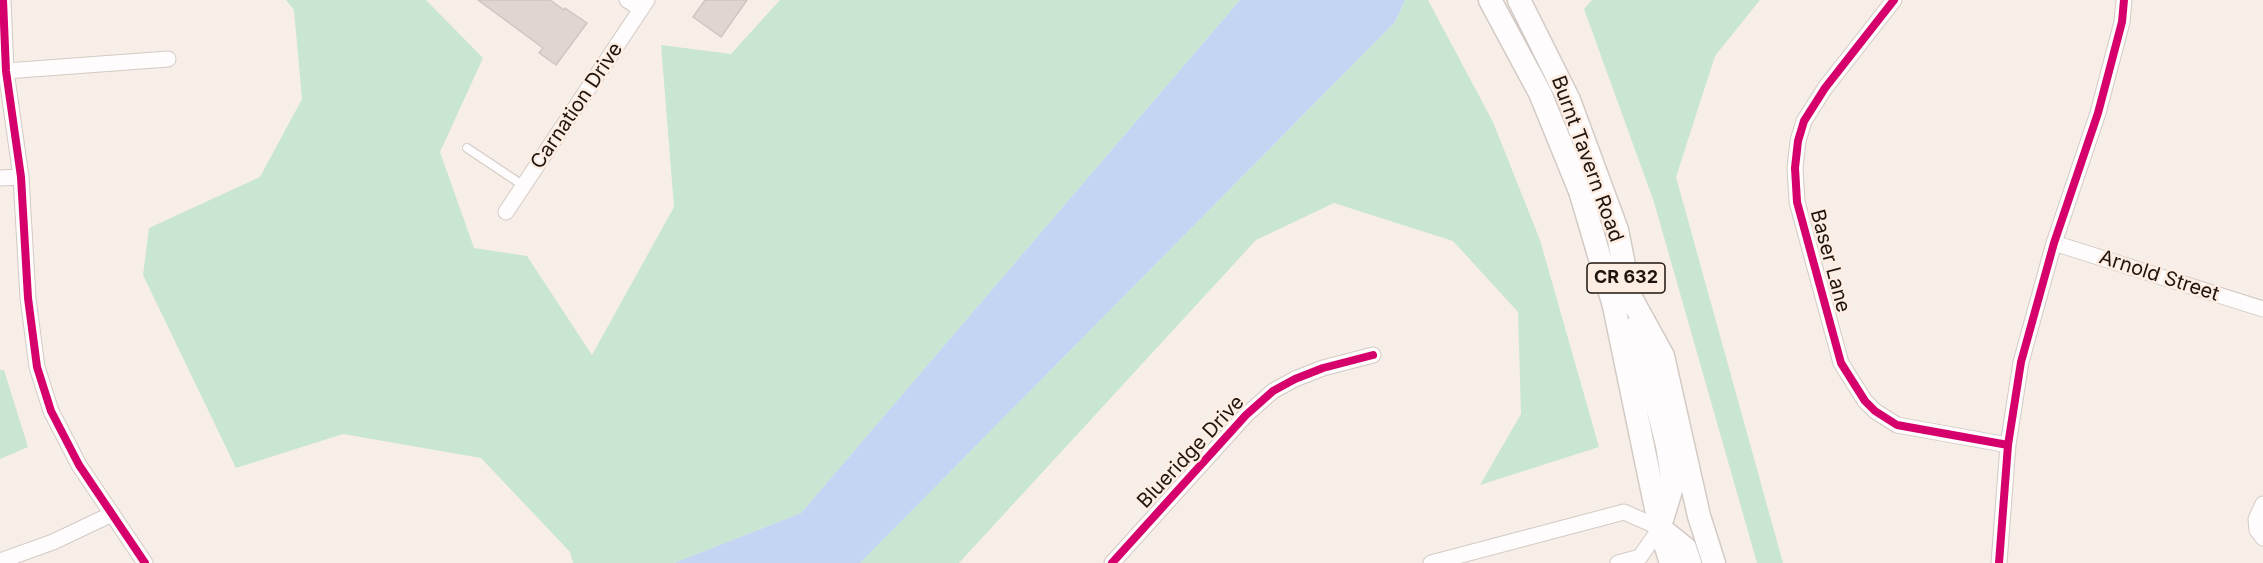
<!DOCTYPE html>
<html>
<head>
<meta charset="utf-8">
<style>
	body { margin:0 }
	canvas { display:block; background:#f8eee8 }
</style>
</head>
<body>
<canvas width="2263" height="563"></canvas>
<script>
const c = document.querySelector('canvas').getContext('2d');
c.lineJoin = 'round';
function paint(path, color) {
  c.fillStyle = color;
  c.fill(path, 'evenodd');
}
function toPath(rows) {
  const path = new Path2D();
  for (const r of rows) {
    path.moveTo(r[0], r[1]);
    for (let i = 2; i < r.length; i += 2) path.lineTo(r[i], r[i + 1]);
  }
  return path;
}
function trace(path, color, width, dash) {
  c.strokeStyle = color;
  c.lineWidth = width;
  c.lineCap = dash ? 'butt' : 'round';
  c.setLineDash(dash || []);
  c.stroke(path);
}
function label(font, color, halo, rows, align = 'center') {
  c.font = font + ' Inter,sans-serif';
  c.lineWidth = 5;
  c.setLineDash([]);
  c.textBaseline = 'middle';
  c.strokeStyle = halo;
  c.fillStyle = color;
  for (const [text, x, y, turn = 0] of rows) {
    c.save();
    c.translate(x, y);
    c.rotate((+turn || 0) * Math.PI / 180);
    c.textAlign = isNaN(turn) ? turn : align;
    if (halo) c.strokeText(text, 0, 0);
    c.fillText(text, 0, 0);
    c.restore();
  }
}
const green = toPath([
	[286,0,426,0,483,58,440,152,474,248,527,256,592,355,674,207,661,45,731,54,780,0,1240,0,801,513,674,563,573,563,570,552,481,458,343,434,236,468,143,275,149,228,260,177,302,99,294,10],
	[1405,0,1428,0,1493,122,1540,240,1599,447,1480,485,1521,414,1518,312,1453,241,1334,203,1256,240,959,563,860,563,1395,22],
	[1592,0,1760,0,1715,56,1676,177,1783,563,1757,563,1654,202,1584,9],
	[0,370,4,370,28,447,0,459]
]);
const water = toPath([
	[1240,0,1405,0,1395,22,860,563,674,563,801,513]
]);
const building = toPath([
	[478,0,550,0,564,10,565,8,587,23,556,65,539,53,543,48,478,0],
	[705,0,747,0,721,37,693,17,705,0]
]);
const service = toPath([
	[467,148,524,186]
]);
const minor = toPath([
	[3,0,6,71,21,177,28,298,37,367,51,411,79,465,145,563],
	[627,0,641,9],
	[1894,0,1825,88,1804,121,1798,141,1795,168,1797,202,1841,363,1865,401,1875,411,1897,425,2008,445],
	[6,71,168,59],
	[0,178,21,177],
	[506,212,647,0],
	[2054,243,2263,309],
	[2263,504,2256,519,2257,530,2263,538],
	[0,561,53,542,112,514],
	[1112,563,1246,415,1273,391,1295,379,1323,368,1373,355],
	[1431,563,1624,512,1660,528,1640,557,1618,563],
	[1999,563,2008,445,2021,362,2054,243,2098,113,2122,22,2124,0]
]);
const primary = toPath([
	[1490,0,1540,93,1580,191,1614,306,1660,528,1671,563],
	[1519,0,1569,100,1617,230,1630,296,1663,356,1699,516,1714,563],
	[1637,326,1667,445,1673,484,1660,526],
	[1660,528,1685,548,1690,563]
]);
const cycleway = toPath([
	[3,0,6,71,21,177,28,298,37,367,51,411,79,465,145,563],
	[1894,0,1825,88,1804,121,1798,141,1795,168,1797,202,1841,363,1865,401,1875,411,1897,425,2008,445],
	[1112,563,1246,415,1273,391,1295,379,1323,368,1373,355],
	[1999,563,2008,445,2021,362,2054,243,2098,113,2122,22,2124,0]
]);
const shields = [
	[1626,278,78]
];
const shieldNames = [
	["CR 632",1626,278]
];
const streetNames = [
	["Carnation Drive",577,106,-56],
	["Burnt Tavern Road",1587,159,70],
	["Baser Lane",1830,261,75],
	["Arnold Street",2159,276,18],
	["Blueridge Drive",1191,452,-47]
];
paint(green, '#c8e6d2');
paint(water, '#c4d5f3');
paint(building, '#e0d5d0');
trace(building, '#d0c5c0', 1.5);
trace(service, '#d3cac4', 10);
trace(minor, '#d3cac4', 17);
trace(primary, '#d3cac4', 25);
trace(service, '#fefcfc', 8);
trace(minor, '#fefcfc', 15);
trace(primary, '#fefcfc', 22);
trace(cycleway, '#d6006c', 8);
for (const [x, y, w] of shields) {
  const box = new Path2D();
  box.roundRect(x - w / 2, y - 15, w, 30, 4.5);
  c.fillStyle = '#feede2';
  c.fill(box);
  trace(box, '#1f150e', 1.5);
}
label('bold 18px', '#1f150e', null, shieldNames);
label('20px', '#1f150e', '#feede2', streetNames);
</script>
</body>
</html>
